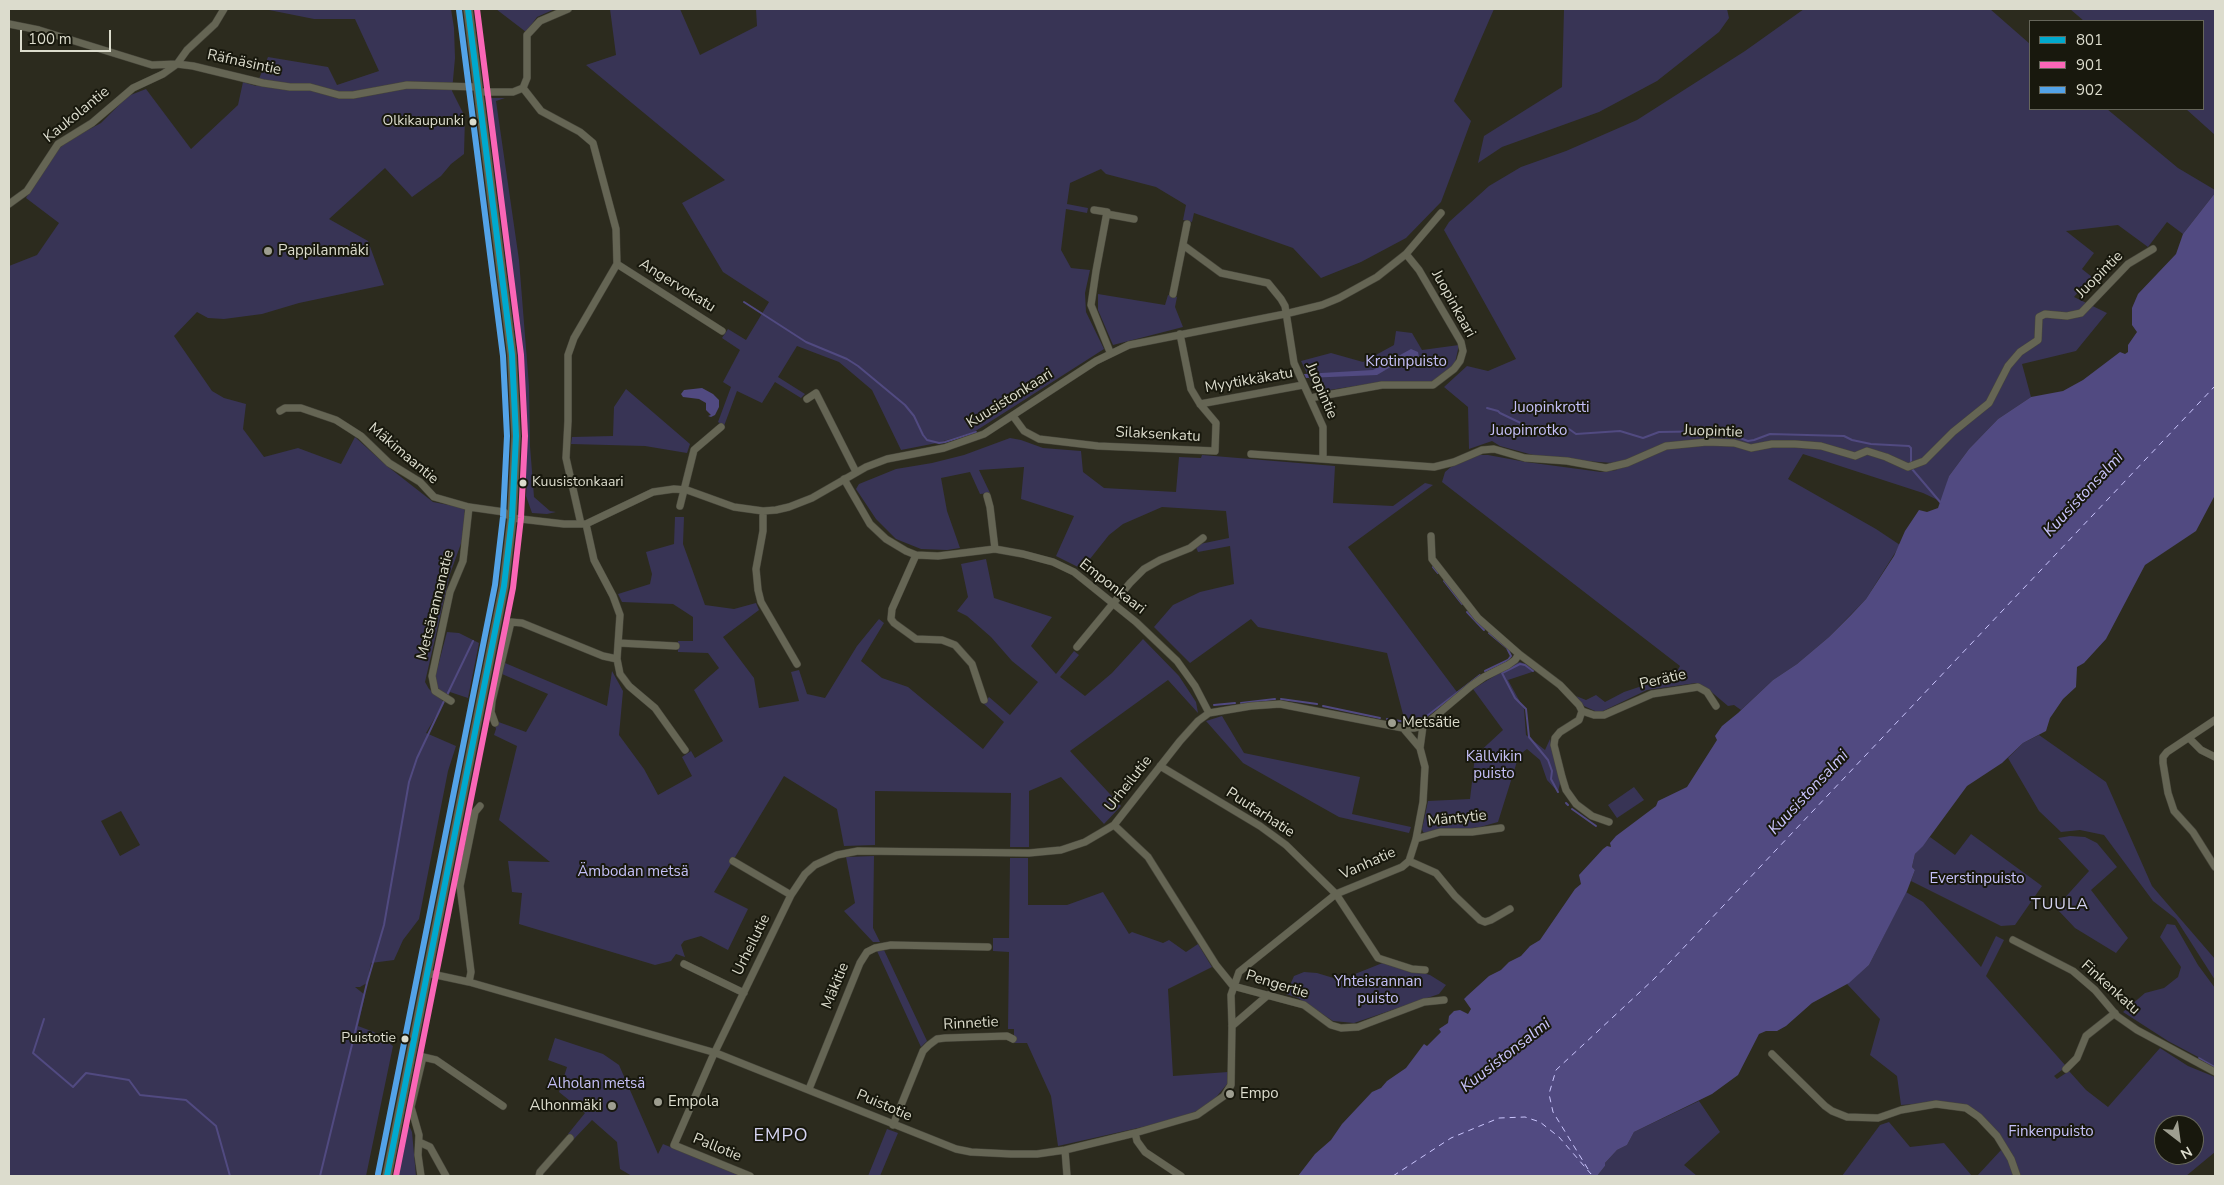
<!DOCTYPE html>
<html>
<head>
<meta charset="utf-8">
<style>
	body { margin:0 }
	#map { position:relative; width:2224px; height:1185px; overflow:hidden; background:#2c2b1e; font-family:"Nunito Sans",sans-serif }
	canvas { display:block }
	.frame { position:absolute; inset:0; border:10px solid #dcdccd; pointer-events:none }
	.legend { position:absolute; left:2029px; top:20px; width:175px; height:90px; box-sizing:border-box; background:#18180d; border:1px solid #66665a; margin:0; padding:6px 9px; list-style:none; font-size:15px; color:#dcdccd }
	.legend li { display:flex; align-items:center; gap:10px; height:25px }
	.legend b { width:25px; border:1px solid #66665a }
	.north { position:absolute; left:2154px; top:1115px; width:50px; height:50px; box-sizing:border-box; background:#18180d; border:1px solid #66665a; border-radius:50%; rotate:150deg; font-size:14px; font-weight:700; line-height:20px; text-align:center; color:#dcdccd }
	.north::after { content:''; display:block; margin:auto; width:18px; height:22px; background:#9e9e90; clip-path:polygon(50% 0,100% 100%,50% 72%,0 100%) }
	.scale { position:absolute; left:20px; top:30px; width:91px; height:22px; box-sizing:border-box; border:2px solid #dcdccd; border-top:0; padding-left:6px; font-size:15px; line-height:18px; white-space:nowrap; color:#dcdccd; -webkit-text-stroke:4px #18180d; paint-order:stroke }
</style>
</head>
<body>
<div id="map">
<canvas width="2224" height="1185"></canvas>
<div class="frame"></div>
<ul class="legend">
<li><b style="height:6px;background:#00a9ce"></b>801</li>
<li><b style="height:6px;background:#fa66b7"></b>901</li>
<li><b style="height:6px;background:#53a3e8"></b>902</li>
</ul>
<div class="north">N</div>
<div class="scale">100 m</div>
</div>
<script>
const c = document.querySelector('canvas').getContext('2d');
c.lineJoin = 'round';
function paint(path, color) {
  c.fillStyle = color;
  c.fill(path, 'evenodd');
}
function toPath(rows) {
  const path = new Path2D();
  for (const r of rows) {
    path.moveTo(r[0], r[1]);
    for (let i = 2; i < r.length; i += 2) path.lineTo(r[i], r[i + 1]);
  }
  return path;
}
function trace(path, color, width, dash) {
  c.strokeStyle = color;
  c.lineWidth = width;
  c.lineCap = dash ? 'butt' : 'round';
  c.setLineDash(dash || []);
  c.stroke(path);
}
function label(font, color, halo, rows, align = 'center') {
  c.font = font + ' "Nunito Sans",sans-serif';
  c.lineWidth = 4;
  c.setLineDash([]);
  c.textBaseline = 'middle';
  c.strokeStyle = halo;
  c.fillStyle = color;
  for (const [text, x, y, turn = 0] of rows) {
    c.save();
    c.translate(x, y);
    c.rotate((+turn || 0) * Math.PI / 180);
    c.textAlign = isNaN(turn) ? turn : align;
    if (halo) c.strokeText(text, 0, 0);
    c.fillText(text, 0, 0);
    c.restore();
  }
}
const green = toPath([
	[264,9,451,9,454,28,455,58,452,91,465,117,464,154,451,164,441,176,412,197,385,168,329,219,368,241,384,285,299,303,262,314,224,319,208,318,197,312,174,336,212,391,224,398,246,404,243,429,264,457,298,448,341,464,355,437,387,466,433,502,465,508,463,538,450,574,425,682,429,689,444,702,426,733,456,746,448,771,419,919,403,940,394,960,371,963,367,983,360,987,355,987,365,995,358,1026,374,1032,393,1046,366,1176,9,1176,9,266,37,255,59,223,26,198,44,166,56,151,69,140,101,123,128,96,146,89,191,149,238,105,243,82,256,86,268,57,328,67,337,85,379,71,355,19,314,19],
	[121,811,140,845,120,856,101,821],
	[496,9,555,9,537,17,526,32],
	[610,9,680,9,700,55,757,26,756,9,1494,9,1454,101,1471,121,1453,170,1441,202,1406,238,1361,262,1321,278,1293,248,1194,213,1192,222,1183,220,1186,205,1156,187,1106,174,1101,169,1070,183,1067,204,1088,208,1087,213,1066,209,1061,250,1071,268,1090,270,1085,293,1086,312,1104,349,974,432,937,443,901,450,872,390,839,362,797,346,778,377,805,394,801,398,775,382,762,403,737,391,724,426,718,422,731,387,723,382,740,350,722,338,728,329,746,340,769,302,723,272,682,203,725,180,586,65,616,55],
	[1564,9,1727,9,1729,18,1719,32,1657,81,1599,112,1502,147,1478,163,1484,136,1562,87],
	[1804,9,1990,9,2030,44,2030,109,2107,109,2178,168,2215,190,2215,193,2183,234,2167,222,2148,247,2118,225,2066,231,2094,253,2082,269,2092,277,2074,297,2107,313,2076,351,2022,364,2031,397,1998,419,1969,449,1949,476,1942,502,1923,493,1803,454,1788,479,1876,529,1900,545,1866,599,1829,637,1797,664,1773,680,1741,710,1734,705,1728,706,1708,689,1696,683,1647,690,1603,711,1595,711,1584,706,1576,696,1586,700,1596,695,1605,702,1624,692,1675,675,1680,666,1442,482,1445,472,1451,467,1478,455,1488,455,1526,462,1601,472,1617,470,1613,463,1544,458,1500,446,1492,441,1469,449,1468,407,1444,387,1467,366,1488,371,1516,359,1444,230,1449,222,1489,186,1521,167,1566,151,1637,120,1745,51],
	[2070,9,2215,9,2215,135,2186,109,2203,109,2203,21,2084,21],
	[490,98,505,98,496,101,519,260,529,386,530,446,534,497,550,511,556,512,547,514,532,513,526,496,527,482,523,476,522,412,517,348,489,125,488,101],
	[1098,294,1165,305,1168,295,1177,297,1175,307,1183,327,1113,345,1098,310],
	[1396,331,1412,333,1422,350,1459,345,1455,363,1452,368,1431,383,1382,382,1316,392,1301,361,1331,353,1363,362,1394,345],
	[626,389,690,444,687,453,645,446,571,444,572,437,613,436,614,407],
	[1010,438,1021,440,1043,448,1081,451,1083,472,1104,488,1176,492,1179,457,1201,458,1202,455,1335,466,1333,503,1393,506,1425,483,1433,485,1348,547,1457,692,1428,715,1412,722,1405,722,1387,653,1258,627,1251,619,1190,663,1154,627,1173,605,1200,592,1234,584,1230,546,1198,552,1195,545,1229,538,1226,511,1162,507,1123,524,1109,535,1082,569,1056,556,1074,516,1021,499,1024,467,979,470,990,493,980,494,970,472,941,478,947,511,960,548,947,550,921,549,896,539,876,519,856,489,859,484,896,469,932,463,964,455],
	[675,517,684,517,683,544,705,605,734,609,756,603,759,610,723,637,754,678,759,708,799,701,791,672,799,670,807,694,825,698,857,646,879,619,884,623,861,661,882,678,908,687,983,749,1004,722,984,704,989,697,1010,715,1038,682,1012,661,991,637,967,616,957,611,968,597,961,564,986,559,994,598,1052,617,1031,646,1056,674,1074,651,1079,655,1060,677,1085,696,1112,673,1143,639,1179,676,1196,702,1198,713,1168,680,1070,751,1121,806,1104,824,1061,777,1029,791,1029,847,1010,847,1011,793,875,791,875,845,844,846,837,809,784,776,714,892,748,909,728,950,701,936,684,941,681,945,685,957,676,954,671,961,655,965,519,924,522,893,512,892,508,861,550,862,499,820,517,746,494,735,496,729,493,720,526,732,548,694,502,674,505,663,607,706,612,671,623,691,619,735,644,769,658,795,692,776,682,757,691,751,695,758,723,741,694,690,719,668,708,653,678,652,678,641,693,641,693,617,673,604,622,602,618,594,650,584,652,574,646,552,674,544],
	[447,632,459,633,479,643,468,698,450,692,448,696,440,691,436,685,435,677],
	[1520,662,1528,665,1535,671,1508,680,1524,709,1526,735,1545,750,1550,739,1560,783,1558,792,1547,780,1540,760,1527,749,1519,755,1498,822,1480,827,1426,834,1423,832,1422,829,1428,801,1470,799,1475,756,1503,730,1473,689,1514,664],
	[1222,716,1244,753,1360,777,1352,814,1411,827,1409,833,1339,817,1243,763,1206,721],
	[2039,735,2106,782,2152,886,2215,959,2215,980,2176,919,2153,901,2104,835,2080,830,2061,832,2039,811,2008,758,2023,743],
	[1634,787,1644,800,1617,818,1608,805],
	[1971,834,2042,886,2015,925,2001,926,1911,881,1915,870,1912,867,1915,854,1930,837,1955,855],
	[2070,836,2085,837,2097,843,2117,867,2091,890,2128,938,2116,953,2075,928,2058,910,2061,902,2089,871,2058,838],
	[874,856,873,928,880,942,873,942,844,911,855,903,846,857],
	[1010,858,1028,858,1028,905,1067,905,1103,892,1129,934,1132,932,1163,943,1169,940,1186,952,1198,944,1212,967,1168,989,1173,1076,1228,1072,1227,1084,1213,1101,1200,1110,1169,1121,1058,1146,1051,1096,1027,1043,1014,1043,1014,1029,1008,1029,1009,952,993,951,993,938,1009,938],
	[1906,892,1923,902,1981,967,1996,936,2004,940,1986,976,2065,1065,2062,1070,2054,1076,2057,1079,2069,1071,2086,1090,2108,1107,2160,1048,2188,1066,2215,1077,2215,1152,2186,1176,2021,1176,2011,1152,1999,1136,1960,1104,1941,1102,1901,1105,1897,1076,1870,1055,1880,1019,1847,984,1869,965],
	[2164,1125,2194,1125,2194,1155,2164,1155],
	[2167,924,2175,925,2198,965,2215,988,2215,1066,2168,1041,2123,1012,2145,993,2164,988,2178,977,2181,967,2160,937],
	[884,950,927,1041,921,1047,877,951],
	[1385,962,1430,975,1446,985,1439,994,1354,1023,1333,1021,1298,998,1286,994,1294,976,1304,972,1317,973,1340,980],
	[555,1038,603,1054,619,1065,658,1154,663,1144,741,1176,632,1176,620,1169,617,1142,592,1120,574,1139,568,1134,585,1113,559,1092,567,1067,548,1060],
	[1699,1101,1720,1132,1684,1165,1697,1176,1597,1176,1605,1166,1605,1163,1617,1150,1627,1145,1634,1132],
	[407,1121,412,1132,416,1176,397,1176],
	[1889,1122,1910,1147,1944,1143,1972,1176,1842,1176,1880,1125],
	[887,1129,898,1133,880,1176,868,1176],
	[2002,1149,2011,1166,2013,1176,1977,1176]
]);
const water = toPath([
	[2215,193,2215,495,2196,531,2145,565,2106,639,2084,663,2077,667,2076,687,2063,699,2050,718,2046,731,2023,743,2002,763,1967,786,1923,846,1915,854,1912,867,1915,870,1907,891,1869,965,1849,983,1812,1003,1786,1026,1777,1031,1766,1031,1759,1034,1738,1075,1712,1094,1634,1132,1627,1145,1617,1150,1605,1163,1605,1166,1597,1176,1298,1176,1315,1154,1331,1140,1342,1124,1372,1092,1381,1088,1387,1081,1406,1068,1424,1044,1427,1046,1441,1032,1439,1029,1448,1023,1449,1016,1454,1011,1460,1010,1468,1014,1471,1009,1464,999,1467,996,1489,976,1501,970,1509,962,1521,956,1530,946,1540,940,1575,889,1581,884,1579,875,1603,849,1607,846,1611,847,1610,843,1616,836,1656,806,1658,801,1687,787,1717,740,1715,736,1722,726,1738,713,1773,680,1797,664,1829,637,1851,615,1866,599,1894,556,1905,531,1919,510,1927,512,1938,508,1949,476,1969,449,1998,419,2031,397,2063,391,2083,380,2120,352,2125,354,2128,352,2128,345,2137,332,2132,325,2132,308,2138,294,2176,254,2183,234],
	[1411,349,1418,352,1419,357,1404,359,1377,375,1306,378,1304,374,1373,370],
	[702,388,713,394,719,400,719,407,715,415,711,417,708,416,711,415,706,410,706,403,699,399,683,397,681,394,684,390]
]);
const stream = toPath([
	[744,302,806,342,847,359,858,366,905,405,914,416,923,435,927,440,939,443,945,442,976,432],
	[1487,408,1498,411,1500,413,1531,428,1534,432,1542,432,1548,428,1560,432,1569,429,1576,434,1620,431,1643,438,1659,432,1721,431,1748,441,1754,440,1770,434,1844,436,1852,440,1871,444,1909,446,1911,448,1911,462],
	[1912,469,1941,503],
	[1433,567,1438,573],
	[1444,581,1462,604],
	[1467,612,1484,630],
	[1485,671,1508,660,1511,656,1507,648,1489,633],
	[1533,671,1525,665,1520,664,1502,673,1515,698,1526,709,1529,737,1548,760,1552,771,1551,779,1558,792],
	[447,695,473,641],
	[1281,699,1317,704],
	[1241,703,1275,699],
	[1214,705,1235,703],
	[1323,706,1380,718],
	[1387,719,1413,723,1423,719,1480,675],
	[1566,803,1568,805],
	[1572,809,1596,826],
	[44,1019,33,1053,73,1087,86,1073,129,1080,140,1095,186,1100,216,1126,230,1176],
	[2199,1058,2215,1067],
	[320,1176,367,983,384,925,409,782,417,758,445,699]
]);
const ferry = toPath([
	[1393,1176,1451,1138,1499,1118,1525,1117,1540,1122,1559,1137,1591,1174,1553,1112,1549,1094,1556,1070,1654,979,2215,386]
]);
const minor = toPath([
	[9,24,39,30,152,65,177,64,193,66,263,83,290,87,310,87,339,95,353,95,407,85,478,87],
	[523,88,541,111,580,132,593,143,616,229,617,264,574,338,568,355,568,421,566,458,581,524],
	[478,92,513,92,523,88,527,78,527,35,540,21,568,9],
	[9,204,27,191,58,144,92,123,133,88,163,74,177,64,187,50,215,24,224,9],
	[1094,210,1107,212,1096,271,1091,305,1110,352],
	[1107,214,1134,219],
	[1183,245,1221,273,1268,283,1281,299,1285,306,1294,363,1323,427,1323,458],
	[617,264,722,331],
	[1173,294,1187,224],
	[1310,398,1382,385,1433,385,1454,369,1460,361,1463,351,1461,342,1419,270,1406,254],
	[807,399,816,393,856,472],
	[1200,404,1303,385],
	[280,411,285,408,301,408,336,420,361,436,389,463,420,482,434,497,469,507,504,512,512,518,564,524,586,524,653,492,674,489,687,490,734,507,763,511,776,510,789,507,812,498,866,467,887,459,944,448,984,434,1096,361,1129,345,1285,314,1322,305,1339,298,1377,277,1406,254,1441,213],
	[1013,416,1024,431,1039,439,1098,446,1215,451,1216,423,1200,404,1191,389,1180,334],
	[1251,454,1434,467,1454,462,1482,450,1494,449,1525,458,1567,461,1606,468,1627,463,1666,446,1707,442,1734,443,1751,448,1772,444,1795,444,1821,446,1855,456,1867,451,1886,457,1908,467,1924,461,1953,432,1989,403,2008,366,2020,352,2038,340,2039,317,2045,314,2067,316,2081,313,2128,264,2153,249],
	[844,479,870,524,886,539,906,551,916,555,938,556,995,549,1023,554,1053,562,1074,572,1136,622,1177,661,1195,686,1209,713],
	[987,496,990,507,995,549],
	[680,506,694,450,721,427],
	[763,511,763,531,756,569,758,590,761,602,797,664],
	[586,524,594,560,613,596,620,615,617,659,620,674,629,686,655,708,685,750],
	[1431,536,1432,559,1478,618,1519,654,1560,685,1579,705,1582,711,1579,720,1560,732,1555,738,1554,745,1562,777,1566,790,1576,804,1592,816,1609,822],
	[916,555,892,609,891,619,894,623,916,639,942,640,955,645,972,664,984,700],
	[619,643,676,646],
	[1077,647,1130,583,1144,569,1160,560,1190,548,1203,538],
	[451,701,435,691,432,676,450,592,463,561,469,507],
	[1582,711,1594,715,1604,715,1652,694,1698,687,1707,692,1716,706],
	[2215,720,2167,752,2163,757,2163,763,2168,793,2174,811,2193,832,2215,867],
	[495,723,491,712,492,701,511,622,522,623,603,656,617,659],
	[2189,738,2201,750,2215,757],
	[1420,748,1423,726],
	[1160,766,1260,826,1286,845,1336,894,1378,958,1412,969,1425,970],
	[1114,825,1148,857,1216,965,1233,986,1304,1005,1331,1025,1341,1028,1358,1027,1424,1002,1444,1000],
	[1416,839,1440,832,1472,832,1501,828],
	[733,861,791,895],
	[1409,861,1436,873,1455,896,1480,920,1485,922,1491,920,1510,909],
	[2013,940,2073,971,2095,990,2117,1016,2137,1030,2215,1072],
	[684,964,744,993],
	[427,973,469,982,716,1053,956,1149,971,1152,1011,1154,1037,1154,1065,1150,1135,1133,1197,1115,1224,1096,1231,1085,1232,1026,1231,995,1239,972,1336,894,1402,867,1409,861,1416,839,1423,802,1425,767,1420,748,1403,728],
	[469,982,471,972,460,886,475,812,480,806],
	[1232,1026,1268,995],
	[1772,1054,1825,1106,1832,1111,1847,1117,1878,1118,1901,1110,1936,1104,1966,1108,1979,1117,1997,1136,2011,1159,2017,1176],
	[2066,1069,2077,1058,2086,1036,2115,1013],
	[809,1089,860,963,867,952,875,948,891,945,988,947],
	[893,1125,923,1051,929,1045,937,1039,945,1038,1007,1036,1013,1039],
	[1135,1133,1137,1141,1145,1152,1181,1176],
	[419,1142,430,1147,446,1176],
	[1065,1150,1067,1176],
	[421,1176,418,1155,419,1135,411,1107,423,1057,436,1060,503,1106],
	[539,1176,540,1172,570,1138],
	[750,1176,674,1145,712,1058,791,895,805,874,815,865,837,855,858,851,1029,853,1061,850,1085,842,1114,825,1180,741,1198,721,1209,713,1251,706,1280,704,1403,728,1414,728,1423,726,1432,719,1471,686,1484,677,1508,665,1515,660,1519,654]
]);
const major = toPath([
	[387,1176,504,586,512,518,516,436,512,355,468,9]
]);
const bus1 = toPath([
	[387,1176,504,586,512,518,516,436,512,355,468,9]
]);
const bus2 = toPath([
	[396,1176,513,588,521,518,525,436,521,355,477,9]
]);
const bus3 = toPath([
	[378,1174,495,585,503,517,507,436,503,356,459,10]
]);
const markers = [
	[473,122,4.5,"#dcdccd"],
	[268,251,5,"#9e9e90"],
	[523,483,4.5,"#dcdccd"],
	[1392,723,5,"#9e9e90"],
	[405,1039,4.5,"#dcdccd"],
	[1230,1094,5,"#9e9e90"],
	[658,1102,5,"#9e9e90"],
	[612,1106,5,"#9e9e90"]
];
const busNames = [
	["Olkikaupunki",464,122],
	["Kuusistonkaari",532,483,"left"],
	["Puistotie",396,1039]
];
const streetNames = [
	["Räfnäsintie",244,63,12],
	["Kaukolantie",77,115,-39],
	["Juopintie",2100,275,-45],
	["Angervokatu",677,286,32],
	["Juopinkaari",1453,304,61],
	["Myytikkäkatu",1249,381,-10],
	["Juopintie",1321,391,67],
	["Kuusistonkaari",1010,399,-32],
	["Juopintie",1713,432,2],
	["Silaksenkatu",1158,435,3],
	["Mäkimaantie",403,454,40],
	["Emponkaari",1112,587,38],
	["Metsärannanatie",436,605,-76],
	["Perätie",1663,680,-13],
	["Urheilutie",1129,784,-52],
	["Puutarhatie",1260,813,33],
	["Mäntytie",1457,819,-6],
	["Vanhatie",1368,864,-24],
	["Urheilutie",752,945,-64],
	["Pengertie",1277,985,17],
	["Mäkitie",836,986,-68],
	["Finkenkatu",2110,988,42],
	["Rinnetie",971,1024,-3],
	["Puistotie",884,1106,23],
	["Pallotie",717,1148,22]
];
const poiNames = [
	["Pappilanmäki",278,251],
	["Metsätie",1402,723],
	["Empo",1240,1094],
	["Empola",668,1102],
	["Alhonmäki",602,1106,"right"]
];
const parkNames = [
	["Krotinpuisto",1406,362],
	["Juopinkrotti",1551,408],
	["Juopinrotko",1529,431],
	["Källvikin",1494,757],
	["puisto",1494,774],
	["Ämbodan metsä",633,872],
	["Everstinpuisto",1977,879],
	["Yhteisrannan",1378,982],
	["puisto",1378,999],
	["Alholan metsä",596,1084],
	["Finkenpuisto",2051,1132]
];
const waterNames = [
	["Kuusistonsalmi",2084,495,-47],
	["Kuusistonsalmi",1809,793,-47],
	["Kuusistonsalmi",1506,1056,-38]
];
const neighbourhoodNames = [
	["TUULA",2060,905]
];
const quarterNames = [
	["EMPO",781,1137]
];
paint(green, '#383455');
paint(water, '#514a81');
trace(stream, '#514a81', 2);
trace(ferry, '#cac5fd', 1, [6, 5]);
trace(minor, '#47463b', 8);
trace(major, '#47463b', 10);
trace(minor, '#656554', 7);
trace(major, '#64634e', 9);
trace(bus1, '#00a9ce', 6);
trace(bus2, '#fa66b7', 6);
trace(bus3, '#53a3e8', 6);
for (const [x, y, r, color] of markers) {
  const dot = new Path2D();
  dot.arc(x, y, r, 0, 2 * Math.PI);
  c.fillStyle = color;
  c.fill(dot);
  trace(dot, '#18180d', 2);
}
label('14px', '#dcdccd', '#18180d', busNames, 'right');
label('15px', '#dcdccd', '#18180d', streetNames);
label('15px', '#dcdccd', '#18180d', poiNames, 'left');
label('15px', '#c5c0f8', '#18180d', parkNames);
label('italic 16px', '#cac5fd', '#18180d', waterNames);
c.letterSpacing = '1px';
label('16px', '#d7d5f3', '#18180d', neighbourhoodNames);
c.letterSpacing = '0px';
c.letterSpacing = '1px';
label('18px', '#d7d5f3', '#18180d', quarterNames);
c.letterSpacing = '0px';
</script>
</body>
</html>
